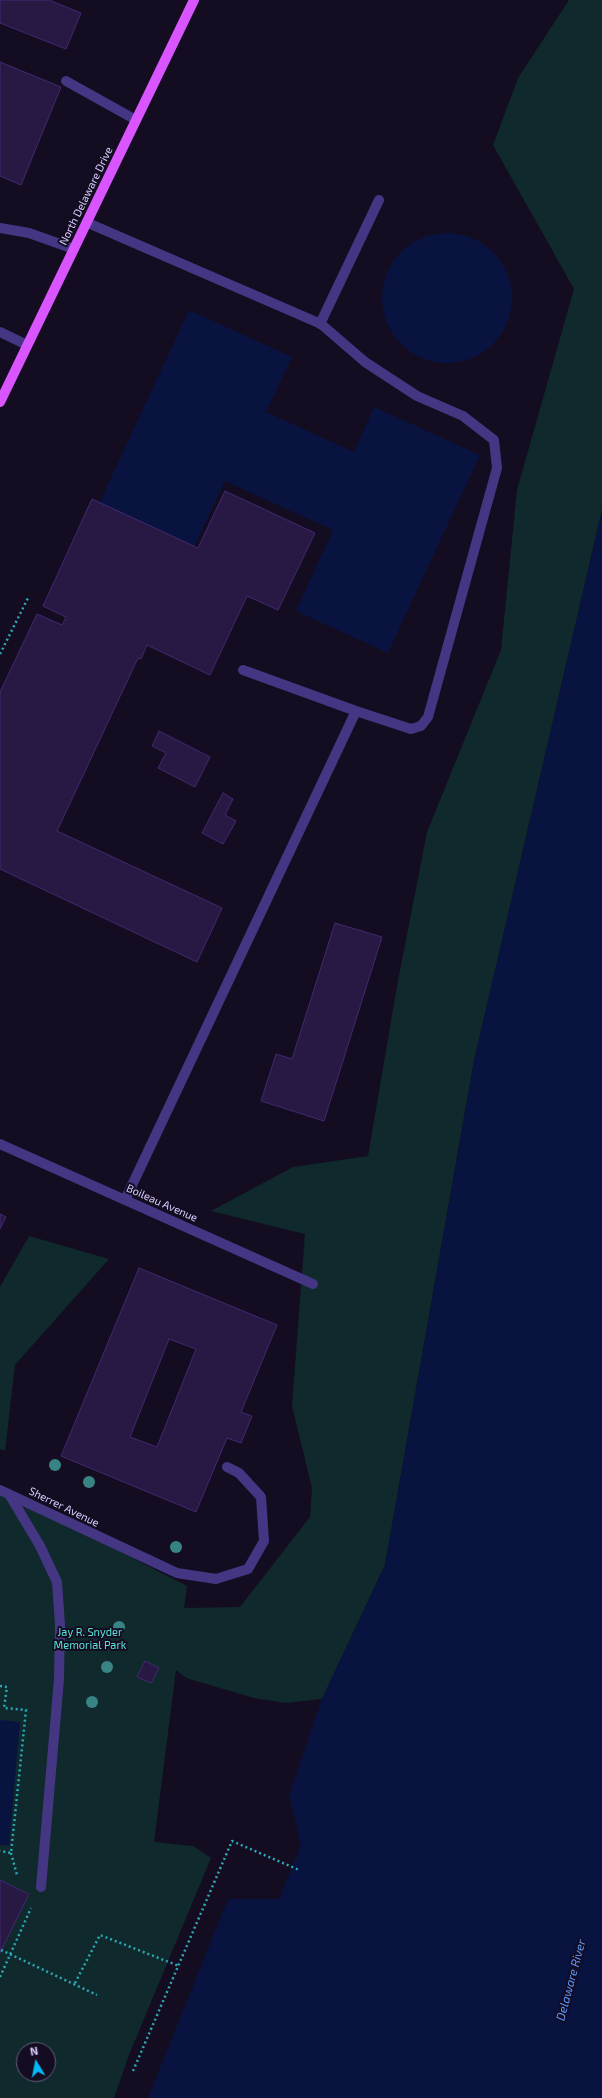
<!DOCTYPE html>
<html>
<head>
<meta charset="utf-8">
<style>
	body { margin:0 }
	#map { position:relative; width:602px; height:2098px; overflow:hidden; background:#140d22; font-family:"Exo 2",sans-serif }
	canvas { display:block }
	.north { position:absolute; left:16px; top:2042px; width:40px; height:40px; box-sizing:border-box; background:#140d22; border:1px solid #645a7a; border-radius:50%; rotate:350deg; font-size:11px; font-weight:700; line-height:16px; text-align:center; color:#dbceff }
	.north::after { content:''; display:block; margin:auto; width:14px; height:18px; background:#00baf9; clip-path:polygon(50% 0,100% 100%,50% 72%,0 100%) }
</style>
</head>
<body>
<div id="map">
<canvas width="602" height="2098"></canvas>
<div class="north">N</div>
</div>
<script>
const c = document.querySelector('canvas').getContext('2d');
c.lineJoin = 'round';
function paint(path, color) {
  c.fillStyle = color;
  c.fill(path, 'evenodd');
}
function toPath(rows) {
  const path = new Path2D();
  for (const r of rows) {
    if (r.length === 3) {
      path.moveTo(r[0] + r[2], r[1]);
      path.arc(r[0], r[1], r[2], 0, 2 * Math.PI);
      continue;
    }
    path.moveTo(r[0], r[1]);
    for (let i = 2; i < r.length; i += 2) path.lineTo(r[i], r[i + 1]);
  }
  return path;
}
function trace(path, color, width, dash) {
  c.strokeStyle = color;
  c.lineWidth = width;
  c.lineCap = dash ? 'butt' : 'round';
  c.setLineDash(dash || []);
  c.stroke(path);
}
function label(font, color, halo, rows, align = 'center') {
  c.font = font + ' "Exo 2",sans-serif';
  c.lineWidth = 4;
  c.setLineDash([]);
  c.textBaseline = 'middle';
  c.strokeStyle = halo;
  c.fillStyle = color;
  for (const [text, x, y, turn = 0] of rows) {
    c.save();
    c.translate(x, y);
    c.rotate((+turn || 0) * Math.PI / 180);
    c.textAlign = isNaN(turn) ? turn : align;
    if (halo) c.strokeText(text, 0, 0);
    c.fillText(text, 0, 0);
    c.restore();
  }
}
const green = toPath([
	[569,0,602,0,602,510,474,1061,385,1565,322,1699,285,1703,254,1698,186,1678,176,1670,154,1842,193,1846,211,1858,129,2055,114,2098,0,2098,0,1490,187,1586,184,1608,240,1607,310,1517,312,1488,292,1406,305,1234,211,1211,293,1167,368,1156,397,986,427,832,501,650,517,490,574,289,493,145,518,78],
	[24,2050,48,2050,48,2074,24,2074],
	[29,1236,109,1259,15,1365,5,1451,0,1449,0,1287]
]);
const water = toPath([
	[447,298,65],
	[189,310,292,357,266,412,354,452,374,407,480,455,388,653,296,611,333,530,225,481,192,551,97,508],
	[602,510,602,2098,148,2098,228,1899,279,1899,301,1845,289,1796,322,1699,385,1565,474,1061],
	[0,1720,20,1722,9,1846,0,1845]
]);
const building = toPath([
	[0,0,49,0,81,13,66,49,0,23,0,0],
	[0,62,61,87,21,185,0,176,0,62],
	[225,491,315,533,278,610,247,596,210,675,147,645,141,659,138,658,57,831,222,908,197,962,0,869,0,692,37,614,62,625,66,617,43,606,92,499,198,548,225,491],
	[159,731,210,757,195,787,158,768,166,753,152,746,159,731],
	[223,793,233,799,225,815,236,821,223,844,202,833,223,793],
	[335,923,382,937,324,1121,261,1101,276,1054,292,1059,335,923],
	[0,1214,6,1217,0,1229,0,1214],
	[139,1268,277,1325,241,1412,252,1416,241,1443,227,1438,196,1512,61,1456,139,1268],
	[169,1339,196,1349,157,1447,130,1437,169,1339],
	[145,1661,159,1668,151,1683,137,1677,145,1661],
	[0,1880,29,1894,0,1953,0,1880]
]);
const path = toPath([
	[0,654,28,598],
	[0,1686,7,1687,4,1708,26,1710,11,1853,0,1851],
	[11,1853,17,1875],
	[1,1950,97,1995],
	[0,1977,31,1908],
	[75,1983,100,1935,179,1966],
	[133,2071,232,1841,299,1870]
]);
const minor = toPath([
	[66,81,136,120],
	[88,223,321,324,365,362,417,396,463,416,494,440,497,468,428,717,421,726,411,729,356,711,243,670],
	[0,228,29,233,74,249],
	[320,324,379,200],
	[0,332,27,345],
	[0,1144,313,1284],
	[125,1200,356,711],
	[0,1490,177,1573,216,1579,248,1569,264,1541,261,1497,239,1473,227,1467],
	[9,1494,40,1546,57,1582,60,1625,59,1679,41,1887]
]);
const major = toPath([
	[0,402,194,0]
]);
const trees = [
	[55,1465],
	[89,1482],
	[176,1547],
	[119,1627],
	[107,1667],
	[92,1702]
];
const streetNames = [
	["North Delaware Drive",86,196,-64],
	["Boileau Avenue",162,1203,24],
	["Sherrer Avenue",64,1507,26]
];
const parkNames = [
	["Jay R. Snyder",90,1632],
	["Memorial Park",90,1645]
];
const waterNames = [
	["Delaware River",571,1980,-75]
];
paint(green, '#0f292c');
paint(water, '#081340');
paint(building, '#281844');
trace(building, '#422970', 1);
trace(path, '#2aaab7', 2.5, [2, 3]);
trace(minor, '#453683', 10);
trace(major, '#d955ff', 10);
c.fillStyle = '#388384';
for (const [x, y] of trees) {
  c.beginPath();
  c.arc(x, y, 6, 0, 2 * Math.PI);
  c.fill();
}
label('11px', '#dbceff', '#140d22', streetNames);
label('11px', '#56e3d5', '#140d22', parkNames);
label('italic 12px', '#5c9aff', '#140d22', waterNames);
</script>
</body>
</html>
